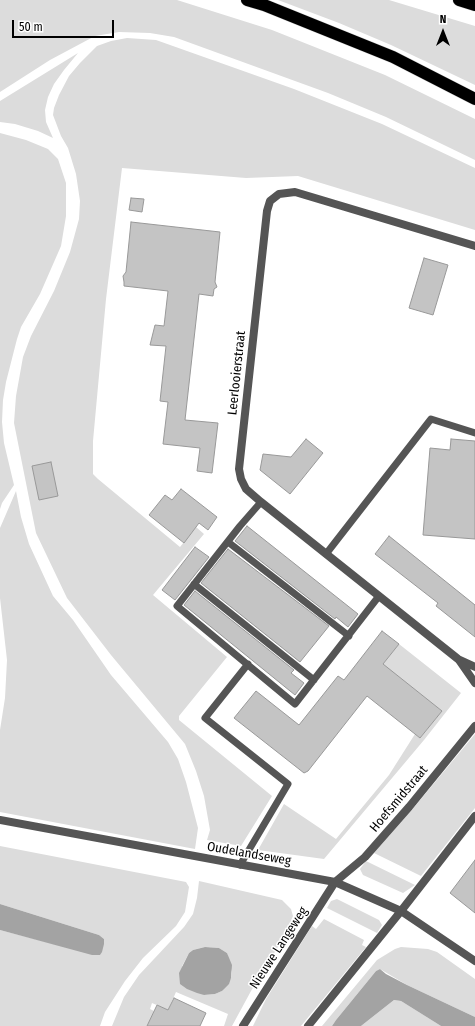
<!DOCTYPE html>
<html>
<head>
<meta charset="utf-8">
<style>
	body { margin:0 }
	#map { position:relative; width:475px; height:1026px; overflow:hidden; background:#fff; font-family:"Fira Sans Condensed",sans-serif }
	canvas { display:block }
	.north { position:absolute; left:423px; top:12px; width:40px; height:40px; -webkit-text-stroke:3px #fff; paint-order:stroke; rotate:0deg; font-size:11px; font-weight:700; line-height:16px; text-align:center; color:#000 }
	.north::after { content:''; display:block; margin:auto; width:14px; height:18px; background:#000; clip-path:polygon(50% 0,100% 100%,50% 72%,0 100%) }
	.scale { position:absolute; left:12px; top:20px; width:102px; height:18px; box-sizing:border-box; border:2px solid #000; border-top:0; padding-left:5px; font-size:12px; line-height:14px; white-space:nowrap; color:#000; -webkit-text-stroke:3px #fff; paint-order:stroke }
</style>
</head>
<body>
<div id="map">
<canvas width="475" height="1026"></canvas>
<div class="north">N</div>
<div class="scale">50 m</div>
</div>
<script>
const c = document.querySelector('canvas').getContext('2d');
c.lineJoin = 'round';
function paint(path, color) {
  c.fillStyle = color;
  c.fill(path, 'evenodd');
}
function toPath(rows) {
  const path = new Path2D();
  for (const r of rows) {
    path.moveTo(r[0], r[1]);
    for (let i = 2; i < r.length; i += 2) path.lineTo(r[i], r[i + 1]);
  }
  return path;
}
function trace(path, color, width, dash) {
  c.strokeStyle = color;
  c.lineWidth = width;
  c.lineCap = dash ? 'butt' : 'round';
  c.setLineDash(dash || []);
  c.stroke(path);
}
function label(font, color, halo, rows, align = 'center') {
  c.font = font + ' "Fira Sans Condensed",sans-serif';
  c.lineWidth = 3;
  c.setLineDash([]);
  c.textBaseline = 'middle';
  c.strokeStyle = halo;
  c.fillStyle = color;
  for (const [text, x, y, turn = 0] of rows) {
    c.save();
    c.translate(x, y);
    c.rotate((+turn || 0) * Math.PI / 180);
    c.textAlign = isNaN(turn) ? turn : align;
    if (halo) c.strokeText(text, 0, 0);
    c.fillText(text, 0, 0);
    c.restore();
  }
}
const green = toPath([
	[0,0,177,0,272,30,385,75,475,119,475,160,386,117,328,93,174,37,150,33,119,32,95,36,50,60,0,92],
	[278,0,389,0,475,26,475,85,391,45,339,23],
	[127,38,156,40,294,89,382,124,475,168,475,230,298,176,246,178,122,168,106,299,93,441,93,474,98,479,180,547,196,527,204,534,153,595,227,657,179,716,179,720,272,796,241,846,207,840,210,830,204,796,196,771,185,744,111,655,67,598,36,533,14,423,16,396,23,357,31,336,54,291,70,252,79,219,80,201,76,174,68,148,61,136,53,115,54,108,59,95,69,76,80,63,97,46,111,41],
	[78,53,64,70,54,84,48,97,45,110,46,122,53,138,38,131,15,124,0,122,0,101],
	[0,133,26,140,48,149,58,159,66,183,66,216,61,246,40,294,21,327,17,339,6,382,3,400,2,422,4,443,14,485,2,503,0,509],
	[16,491,21,517,29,544,53,596,73,620,111,675,168,742,178,759,186,782,198,828,195,849,0,812,0,730,5,698,7,660,0,598,0,528],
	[399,644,461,693,424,740,324,859,258,850,284,804,336,839,389,775,415,734,420,738,442,711,395,674,372,678],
	[475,734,475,808,421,876,374,853,411,811],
	[0,846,186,882,189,887,185,912,176,926,143,958,125,981,105,1012,100,1026,0,1026,0,930,96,955,100,955,104,939,99,935,0,904],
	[366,861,415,885,403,893,363,875,360,869],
	[199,881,282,900,291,909,293,916,284,937,251,991,232,1026,224,1026,228,1014,176,992,168,1010,152,1003,150,1009,154,1011,147,1026,112,1026,124,997,139,975,184,927,193,914,197,898],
	[205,947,219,948,227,953,232,972,231,978,222,991,215,994,204,995,182,966,189,953,193,950],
	[337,899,379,920,382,925,377,933,327,908,331,901],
	[324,919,364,940,362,945,366,947,301,1026,253,1026,266,999,312,926,316,929],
	[401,947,428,949,437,952,475,979,475,1017,407,985,380,969,376,971,336,1020,332,1026,322,1026,377,960,395,949],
	[394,1000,401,1001,441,1026,361,1026]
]);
const water = toPath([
	[0,904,99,935,104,939,104,944,102,952,100,955,92,955,0,930],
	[205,947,219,948,227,953,232,965,231,978,229,984,222,991,215,994,204,995,197,993,187,989,180,984,179,973,189,953,193,950],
	[380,969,386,974,407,985,475,1017,475,1026,441,1026,401,1001,394,1000,361,1026,332,1026,336,1020,376,971]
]);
const building = toPath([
	[131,198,144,199,142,212,129,210,131,198],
	[131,222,220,232,215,282,217,287,214,289,213,296,199,294,185,420,218,423,212,473,197,471,200,448,163,444,168,402,160,401,166,346,150,345,155,325,164,326,168,291,124,286,124,282,123,276,126,272,131,222],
	[424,258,448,265,433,315,409,308,424,258],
	[306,439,323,453,290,494,260,470,263,454,291,457,306,439],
	[451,439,475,441,475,539,423,535,430,448,450,450,451,439],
	[51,462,58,496,39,500,32,466,51,462],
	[181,489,217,517,208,530,199,523,184,543,149,515,165,495,172,500,181,489],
	[247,526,358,614,348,627,336,617,335,619,235,541,247,526],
	[389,536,475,605,475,637,436,606,438,603,375,554,389,536],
	[195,547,209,557,175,600,162,590,195,547],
	[228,549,329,626,300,662,201,583,228,549],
	[195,591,294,670,291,673,304,683,295,695,184,605,195,591],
	[382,631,399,644,383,664,442,711,420,738,367,696,308,771,304,773,234,718,256,691,299,725,338,676,344,680,382,631],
	[475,860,475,913,450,893,475,860],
	[174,998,206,1013,200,1026,147,1026,157,1005,168,1010,174,998]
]);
const service = toPath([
	[261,502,240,526,177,606,295,704,379,596],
	[228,542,349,636],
	[326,554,431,419,475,433],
	[194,584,314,680],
	[240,865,288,784,205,718,248,664]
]);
const minor = toPath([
	[475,246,295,192,279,194,270,201,267,211,239,469,241,479,246,489,261,502,458,659,475,667],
	[459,660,475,683],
	[243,1026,335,882],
	[308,1026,401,911,475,961]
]);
const tertiary = toPath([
	[0,820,335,882,401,911,475,816],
	[335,882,365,857,409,807,475,726]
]);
const motorway = toPath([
	[247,0,264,5,393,57,475,99],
	[459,0,475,5]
]);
const streetNames = [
	["Leerlooierstraat",237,373,-84],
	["Hoefsmidstraat",399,799,-50],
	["Oudelandseweg",249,854,10],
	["Nieuwe Langeweg",279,948,-57]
];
paint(green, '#dcdcdc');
paint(water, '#a3a3a3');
paint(building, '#c4c4c4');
trace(building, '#999', 1);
trace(motorway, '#dbdbdb', 13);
trace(service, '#555', 7);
trace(minor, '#555', 8);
trace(tertiary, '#555', 8);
trace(motorway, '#000', 12);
label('13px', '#000', '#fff', streetNames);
</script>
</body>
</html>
